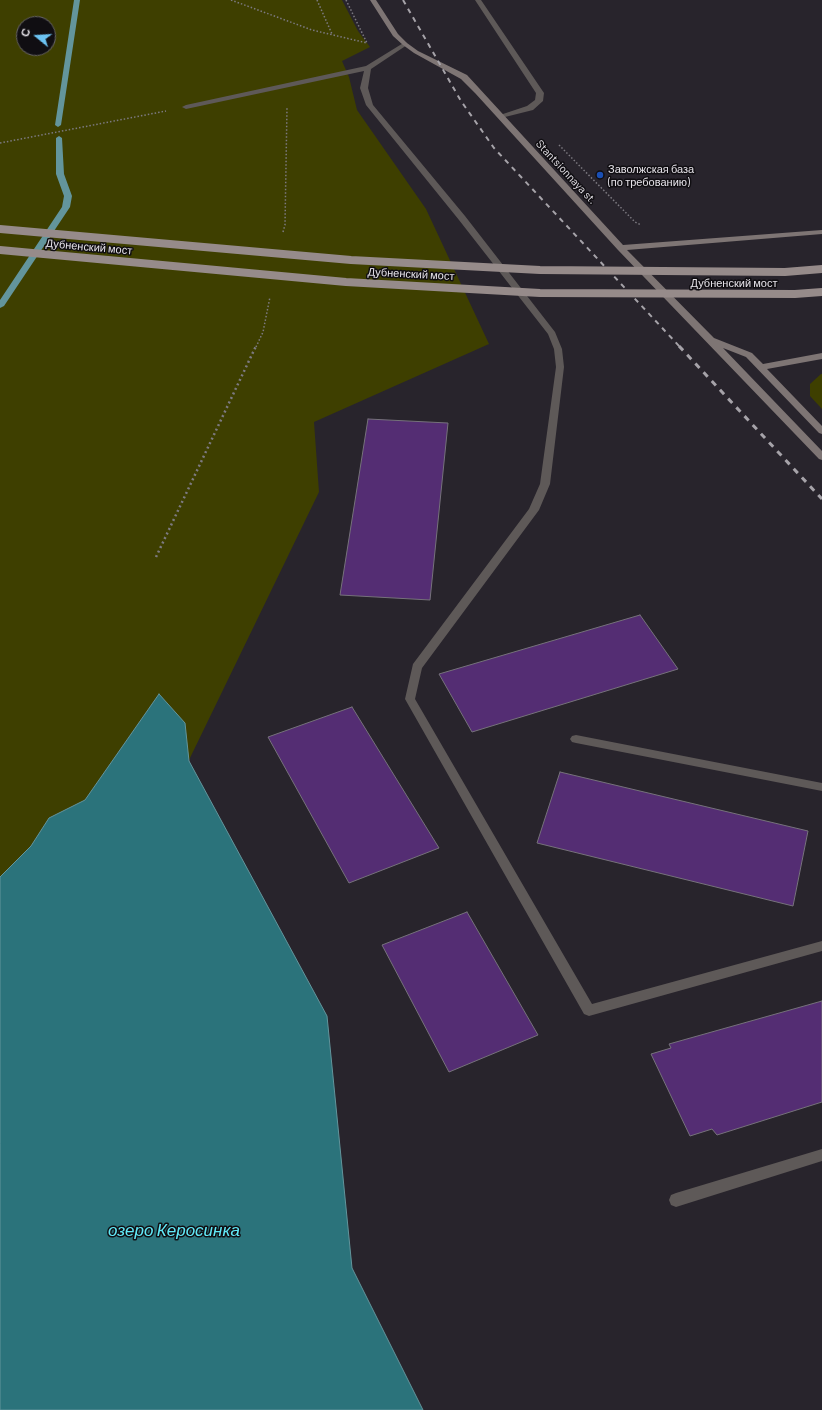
<!DOCTYPE html>
<html>
<head>
<meta charset="utf-8">
<style>
	body { margin:0 }
	#map { position:relative; width:822px; height:1410px; overflow:hidden; background:#28242c; font-family:Barlow,sans-serif }
	canvas { display:block }
	.north { position:absolute; left:16px; top:16px; width:40px; height:40px; box-sizing:border-box; background:#100e12; border:1px solid #666368; border-radius:50%; rotate:288deg; font-size:11px; font-weight:700; line-height:16px; text-align:center; color:#e6e3e9 }
	.north::after { content:''; display:block; margin:auto; width:14px; height:18px; background:#6cc3f2; clip-path:polygon(50% 0,100% 100%,50% 72%,0 100%) }
</style>
</head>
<body>
<div id="map">
<canvas width="822" height="1410"></canvas>
<div class="north">С</div>
</div>
<script>
const c = document.querySelector('canvas').getContext('2d');
c.lineJoin = 'round';
function paint(path, color) {
  c.fillStyle = color;
  c.fill(path, 'evenodd');
}
function toPath(rows) {
  const path = new Path2D();
  for (const r of rows) {
    path.moveTo(r[0], r[1]);
    for (let i = 2; i < r.length; i += 2) path.lineTo(r[i], r[i + 1]);
  }
  return path;
}
function trace(path, color, width, dash) {
  c.strokeStyle = color;
  c.lineWidth = width;
  c.lineCap = dash ? 'butt' : 'round';
  c.setLineDash(dash || []);
  c.stroke(path);
}
function label(font, color, halo, rows, align = 'center') {
  c.font = font + ' Barlow,sans-serif';
  c.lineWidth = 3;
  c.setLineDash([]);
  c.textBaseline = 'middle';
  c.strokeStyle = halo;
  c.fillStyle = color;
  for (const [text, x, y, turn = 0] of rows) {
    c.save();
    c.translate(x, y);
    c.rotate((+turn || 0) * Math.PI / 180);
    c.textAlign = isNaN(turn) ? turn : align;
    if (halo) c.strokeText(text, 0, 0);
    c.fillText(text, 0, 0);
    c.restore();
  }
}
const green = toPath([
	[0,0,342,0,358,31,370,47,342,61,349,77,357,110,426,209,489,344,314,422,319,492,189,760,184,723,159,694,85,800,49,818,31,846,0,877],
	[24,24,48,24,48,48,24,48],
	[821,374,822,374,822,409,810,396,810,384]
]);
const water = toPath([
	[159,694,185,723,189,761,327,1016,352,1268,423,1410,0,1410,0,877,31,846,49,818,85,800,159,694]
]);
const stream = toPath([
	[74,0,80,0,61,125,58,127,55,125,74,0],
	[59,136,62,138,64,174,72,196,70,207,4,306,0,308,0,300,62,207,64,196,56,174,56,138,59,136]
]);
const building = toPath([
	[368,419,448,423,430,600,340,595,368,419],
	[640,615,678,669,472,732,439,674,640,615],
	[352,707,439,848,349,883,268,737,352,707],
	[560,772,808,831,793,906,537,843,560,772],
	[467,912,538,1035,449,1072,382,945,467,912],
	[822,1001,822,1102,717,1135,712,1129,690,1136,651,1054,671,1048,669,1044,822,1001]
]);
const pathFar1 = toPath([
	[231,0,312,30,367,43],
	[317,0,332,34],
	[346,0,367,43],
	[0,143,166,111],
	[559,145,635,222,641,225],
	[283,232,285,225,287,107],
	[256,347,263,332,270,297]
]);
const path = toPath([
	[156,557,256,346]
]);
const service = toPath([
	[475,0,481,0,544,93,543,101,533,110,501,118,497,116,527,106,535,100,536,93,475,0],
	[405,42,407,43,407,45,371,69,368,88,373,105,465,216,555,332,562,349,564,367,550,484,539,510,422,668,415,699,592,1004,822,941,822,951,589,1016,584,1014,405,699,413,664,529,509,540,484,556,367,554,349,548,334,459,220,366,105,360,88,364,71,186,109,182,107,186,105,366,66,405,42],
	[576,735,822,783,822,791,576,743,572,742,570,739,572,736,576,735],
	[822,1149,822,1161,676,1207,671,1205,669,1200,671,1195,676,1193,822,1149]
]);
const secondary = toPath([
	[370,0,376,0,398,34,407,43,418,51,467,75,623,245,822,230,822,234,627,250,714,338,752,353,763,364,822,353,822,359,767,369,822,426,822,434,819,433,746,357,723,348,822,451,822,460,819,459,618,250,475,93,461,79,414,53,403,45,393,36,370,0]
]);
const railFar1 = toPath([
	[403,0,461,101,494,148,680,347]
]);
const rail = toPath([
	[679,346,822,499]
]);
const primaryBridge = toPath([
	[0,229,351,260,540,270,785,272,822,269],
	[0,250,346,282,540,293,795,294,822,292]
]);
const markers = [
	[600,175,4,"#1a4fb4"]
];
const farPoinames = [
	["Заволжская база",608,169],
	["(по требованию)",608,182]
];
const farStreetnames = [
	["Stantsionnaya st.",566,172,47],
	["Дубненский мост",89,247,5],
	["Дубненский мост",411,274,3],
	["Дубненский мост",734,283]
];
const nearWaternames = [
	["озеро Керосинка",174,1230]
];
paint(green, '#3e3f00');
paint(water, '#2b737b');
trace(water, '#63959c', 1);
paint(stream, '#63959c');
paint(building, '#542d73');
trace(building, '#76727b', 1);
trace(pathFar1, '#7d7a81', 1.5, [1.5, 2]);
trace(path, '#7d7a81', 2.5, [2, 3]);
paint(service, '#5e5958');
paint(secondary, '#7e7574');
trace(railFar1, '#a6a3a9', 2, [5, 5]);
trace(rail, '#a6a3a9', 3, [6, 6]);
trace(primaryBridge, '#968b8a', 8);
for (const [x, y, r, color] of markers) {
  const dot = new Path2D();
  dot.arc(x, y, r, 0, 2 * Math.PI);
  c.fillStyle = color;
  c.fill(dot);
  trace(dot, '#100e12', 1.5);
}
label('11px', '#e6e3e9', '#100e12', farPoinames, 'left');
label('11px', '#e6e3e9', '#100e12', farStreetnames);
label('italic 17px', '#61e9f7', '#100e12', nearWaternames);
</script>
</body>
</html>
